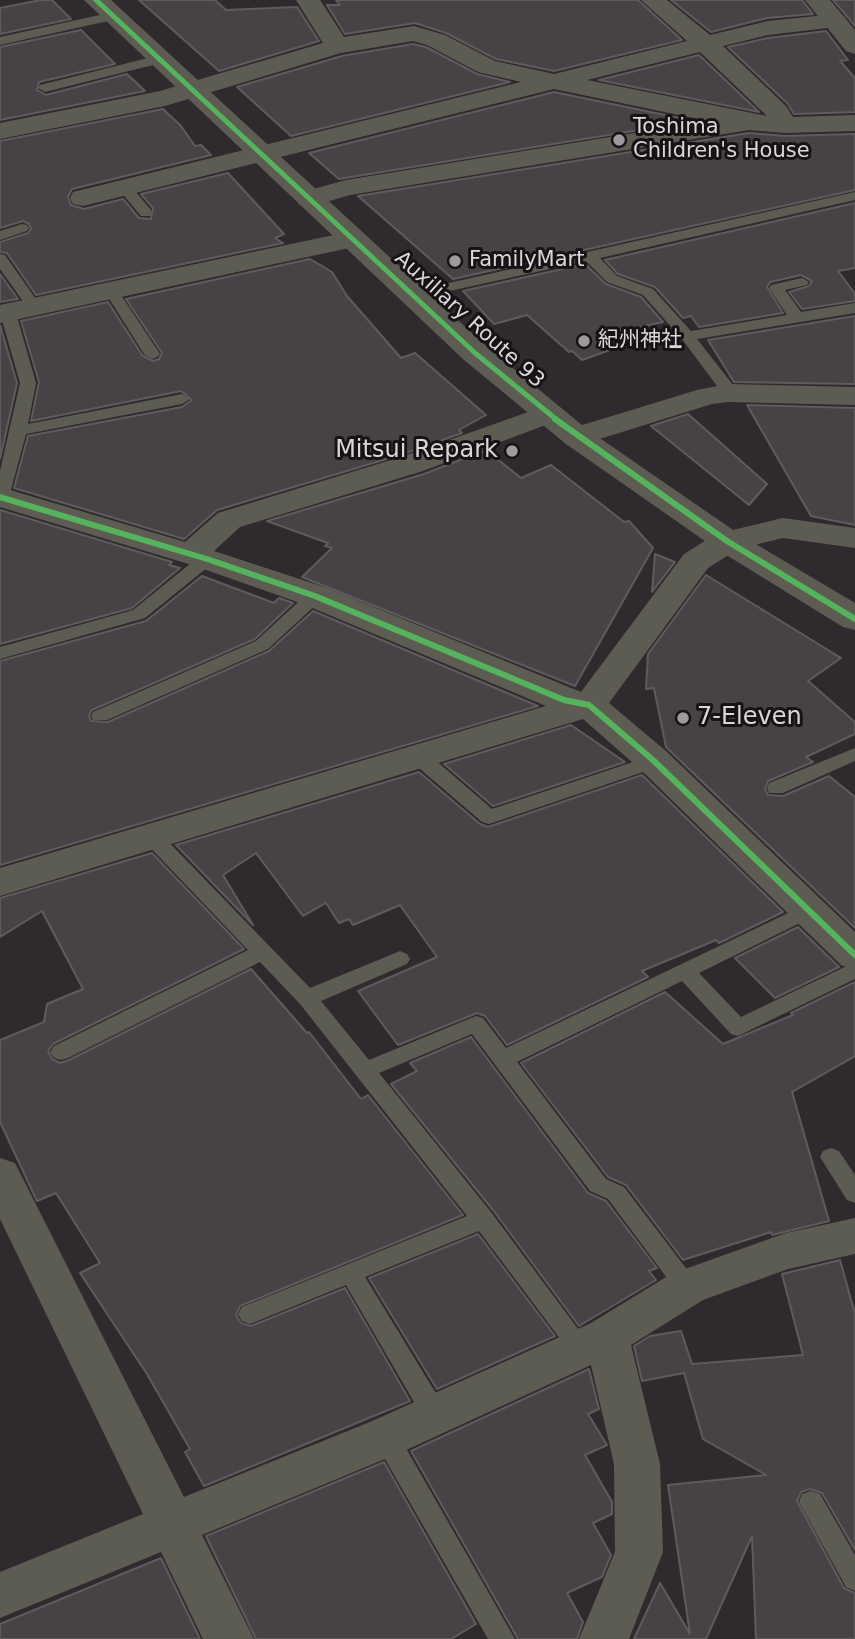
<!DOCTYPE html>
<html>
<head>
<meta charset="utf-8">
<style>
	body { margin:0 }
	canvas { display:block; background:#2f2a2d }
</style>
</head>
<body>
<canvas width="855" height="1639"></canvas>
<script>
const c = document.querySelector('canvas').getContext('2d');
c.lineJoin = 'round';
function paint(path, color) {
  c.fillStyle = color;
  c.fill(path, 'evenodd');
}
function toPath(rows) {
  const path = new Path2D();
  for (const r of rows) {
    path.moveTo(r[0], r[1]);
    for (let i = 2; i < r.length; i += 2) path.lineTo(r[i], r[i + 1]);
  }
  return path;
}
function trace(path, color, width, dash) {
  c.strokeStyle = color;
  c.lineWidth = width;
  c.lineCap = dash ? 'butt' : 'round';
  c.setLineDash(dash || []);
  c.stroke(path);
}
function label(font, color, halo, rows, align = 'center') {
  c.font = font + ' "DejaVu Sans","Noto Sans JP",sans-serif';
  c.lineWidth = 6;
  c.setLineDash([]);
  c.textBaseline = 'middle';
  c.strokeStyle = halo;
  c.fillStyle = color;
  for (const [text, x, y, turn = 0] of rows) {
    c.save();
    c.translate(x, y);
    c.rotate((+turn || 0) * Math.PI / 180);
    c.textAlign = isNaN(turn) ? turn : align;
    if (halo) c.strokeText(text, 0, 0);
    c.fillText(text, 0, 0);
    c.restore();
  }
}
const building = toPath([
	[41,0,52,0,71,19,0,34,0,8,41,0],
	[139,0,215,0,226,10,297,7,319,41,219,71,139,0],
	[336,0,638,0,682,40,554,71,496,59,446,33,415,23,345,34,327,5,340,5,336,0],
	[671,0,802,0,813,14,767,18,711,32,671,0],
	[833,0,855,0,855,26,846,15,833,0],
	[81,30,115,64,39,82,37,90,46,95,127,74,145,91,0,120,0,47,81,30],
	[826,31,848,60,840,61,855,78,855,112,794,114,788,104,728,47,768,38,826,31],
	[413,44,426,47,477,74,510,82,291,136,237,87,342,56,413,44],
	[699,55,759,112,599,80,699,55],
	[554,92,694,121,339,179,309,153,554,92],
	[163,109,181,126,195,146,201,145,211,155,72,189,68,197,71,205,84,209,123,199,139,218,151,219,153,208,141,194,228,173,284,234,275,238,283,243,36,295,7,253,0,252,0,242,28,233,31,229,29,224,23,221,0,228,0,141,163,109],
	[749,133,785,136,855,134,855,190,453,279,358,196,749,133],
	[855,203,855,268,838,271,855,294,855,301,802,309,789,292,809,286,812,281,801,275,770,282,767,287,783,313,699,327,691,316,683,318,655,287,618,274,605,260,855,203],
	[310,259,332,272,347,296,401,358,415,353,486,415,459,430,462,433,400,455,217,510,184,539,14,488,28,436,182,407,192,400,181,391,31,421,39,382,21,321,108,302,142,355,153,361,159,359,162,353,126,299,310,259],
	[585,264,606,284,641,297,663,322,608,334,621,346,582,360,572,351,569,352,527,315,494,324,463,291,585,264],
	[0,274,18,299,0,302,0,274],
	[855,316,855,384,734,382,708,340,855,316],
	[0,325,17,383,0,459,0,325],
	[747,405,855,408,855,525,811,516,747,405],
	[688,414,767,484,749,505,651,426,688,414],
	[486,450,521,478,551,465,624,522,629,521,653,548,575,686,302,577,332,548,325,546,328,543,267,521,424,474,486,450],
	[0,510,172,562,169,565,180,568,132,608,0,644,0,510],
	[655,554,675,562,652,592,655,554],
	[706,575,841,658,808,681,855,722,855,734,806,757,813,762,768,781,765,789,768,795,783,796,829,776,855,797,855,928,666,747,654,688,646,689,648,654,706,575],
	[202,576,274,603,279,598,293,603,255,639,92,710,89,715,91,721,108,722,269,651,313,611,538,706,0,865,0,661,146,621,202,576],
	[571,725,625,762,493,806,444,764,571,725],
	[419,772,480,824,488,827,642,775,783,912,719,943,716,940,642,971,648,977,507,1045,485,1016,477,1013,398,1045,358,991,437,957,400,905,353,925,349,919,339,923,326,903,303,916,256,853,223,875,253,925,176,845,419,772],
	[152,853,244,949,53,1044,48,1051,52,1059,60,1063,69,1060,251,969,307,1033,309,1032,361,1099,368,1095,463,1215,240,1306,236,1315,241,1323,251,1326,345,1288,410,1401,204,1486,185,1452,190,1449,147,1374,80,1273,100,1263,56,1193,37,1201,0,1122,0,1040,44,1022,47,1004,83,989,42,911,0,937,0,898,152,853],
	[798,927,839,967,775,998,735,958,798,927],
	[855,982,855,1056,792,1092,829,1221,772,1235,771,1232,683,1260,626,1185,608,1177,521,1063,665,992,723,1044,793,1015,791,1013,855,982],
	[471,1037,588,1193,606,1201,657,1268,649,1271,656,1280,579,1326,493,1210,391,1084,417,1071,410,1063,471,1037],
	[478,1234,555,1336,437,1389,369,1278,478,1234],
	[840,1260,855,1314,855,1550,822,1493,810,1489,801,1492,797,1501,844,1588,855,1593,855,1639,756,1639,752,1536,706,1639,634,1639,660,1583,690,1634,668,1485,766,1475,703,1439,684,1373,642,1381,634,1346,650,1336,681,1331,692,1364,803,1355,782,1274,840,1260],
	[589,1369,599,1409,588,1414,607,1445,585,1455,612,1502,612,1514,593,1523,611,1555,602,1577,567,1593,583,1622,577,1639,518,1639,411,1451,589,1369],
	[384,1462,476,1624,451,1639,256,1639,206,1536,384,1462],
	[161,1558,200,1639,0,1639,0,1624,161,1558]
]);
const service = toPath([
	[113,12,119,16,117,19,0,45,0,37,113,12],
	[160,55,165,56,165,62,45,92,38,88,40,85,160,55],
	[125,184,130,185,151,210,151,216,141,216,120,191,120,185,125,184],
	[855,192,855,200,600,258,617,276,653,289,691,331,787,315,769,288,771,285,802,278,809,282,807,285,785,290,801,312,855,303,855,313,697,339,733,385,736,393,728,398,722,396,717,386,682,339,643,295,607,282,586,261,413,299,406,295,413,291,855,192],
	[22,224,27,225,29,228,27,231,0,240,0,231,22,224],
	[0,254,5,255,40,305,43,308,40,311,30,311,0,269,0,254],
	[112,288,119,292,160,354,157,357,152,359,144,354,105,292,112,288],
	[8,308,16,313,36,383,28,424,182,394,190,399,182,404,26,434,9,497,0,502,0,471,20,383,0,313,8,308],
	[207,554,216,559,213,563,145,618,0,659,0,647,133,610,201,555,207,554],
	[315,590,321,592,324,596,321,600,268,649,107,720,93,720,91,716,93,712,256,641,309,592,315,590],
	[855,748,855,761,783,793,769,793,767,788,769,783,855,748],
	[419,751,426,752,492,809,654,755,661,756,663,761,661,766,489,824,482,822,412,762,410,757,412,752,419,751],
	[150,828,157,830,310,988,393,954,400,951,407,954,410,959,407,964,321,1001,369,1060,476,1016,483,1018,506,1048,807,904,814,906,817,911,814,916,699,973,741,1017,855,962,855,979,738,1036,731,1034,682,981,517,1062,606,1179,624,1187,695,1280,699,1287,695,1294,687,1297,679,1294,608,1199,590,1191,472,1034,379,1073,491,1212,593,1349,589,1356,581,1359,573,1356,479,1231,365,1277,443,1405,446,1413,443,1421,434,1424,425,1421,346,1285,250,1324,242,1321,238,1314,242,1307,467,1216,300,1004,260,962,68,1058,61,1060,54,1058,50,1052,54,1046,248,950,143,840,140,835,143,830,150,828],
	[831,1148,839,1151,855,1175,855,1203,847,1200,820,1157,823,1151,831,1148],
	[386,1426,395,1429,515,1639,488,1639,377,1445,374,1437,377,1429,386,1426],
	[811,1491,820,1494,855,1555,855,1591,846,1587,799,1502,802,1494,811,1491]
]);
const minor = toPath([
	[296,0,320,0,344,37,414,26,445,35,495,61,554,74,687,41,641,0,667,0,710,35,768,21,835,14,844,16,847,21,844,26,768,35,723,46,786,106,793,117,855,115,855,131,785,133,749,130,350,195,309,207,299,205,296,199,299,193,346,180,708,121,554,89,83,206,73,204,70,198,73,192,521,82,478,72,427,45,413,41,341,53,165,106,0,139,0,123,160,91,323,43,296,0],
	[700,52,767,116,587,80,700,52],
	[353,231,363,233,367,239,363,245,0,323,0,305,353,231],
	[728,384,855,387,855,405,728,402,712,404,577,446,566,444,562,437,566,430,697,390,728,384],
	[548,405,559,408,563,414,559,420,423,471,240,527,214,551,327,588,581,692,684,554,716,534,783,518,855,528,855,548,783,538,738,549,708,568,609,703,667,752,855,932,855,970,841,965,641,770,583,719,0,896,0,868,546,706,303,604,195,566,0,507,0,487,185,542,218,513,401,457,548,405],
	[0,1158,15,1163,184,1497,370,1422,591,1323,671,1274,786,1233,855,1218,855,1254,788,1269,703,1300,631,1345,660,1464,663,1552,629,1639,579,1639,615,1552,614,1464,591,1365,402,1452,202,1535,254,1639,203,1639,161,1552,0,1618,0,1572,143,1514,0,1219,0,1158]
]);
const tertiary = toPath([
	[84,0,111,0,486,346,588,430,739,534,855,603,855,630,843,627,715,548,566,444,464,360,84,0],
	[805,0,830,0,855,30,855,54,846,51,805,0]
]);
const cyclewayFar1 = toPath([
	[96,0,475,353,557,420]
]);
const cycleway = toPath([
	[555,419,727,541,855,619],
	[0,497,207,559,315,596,564,700,589,705,654,761,855,955]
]);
const markers = [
	[619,140,7,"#9f999d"],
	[455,261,7,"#9f999d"],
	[584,341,7,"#9f999d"],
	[512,451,7,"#9f999d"],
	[683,718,7,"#9f999d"]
];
const farPoinames = [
	["Toshima",633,128],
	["Children's House",633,152],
	["FamilyMart",469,261],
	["紀州神社",598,341]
];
const farStreetnames = [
	["Auxiliary Route 93",469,320,42]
];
const poiNames = [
	["Mitsui Repark",498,451],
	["7-Eleven",697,718,"left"]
];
paint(building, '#464245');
trace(building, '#5f5b5d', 2);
paint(service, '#5d5c52');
paint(minor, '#5d5c52');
paint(tertiary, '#5d5c52');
trace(cyclewayFar1, '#56b35d', 5);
trace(cycleway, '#56b35d', 6);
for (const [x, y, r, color] of markers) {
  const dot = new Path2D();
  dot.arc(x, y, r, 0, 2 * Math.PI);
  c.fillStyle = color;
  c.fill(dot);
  trace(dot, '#171215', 2.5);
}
label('21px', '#dcd5d9', '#171215', farPoinames, 'left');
label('21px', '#dcd5d9', '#171215', farStreetnames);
label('24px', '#dcd5d9', '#171215', poiNames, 'right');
</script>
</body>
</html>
